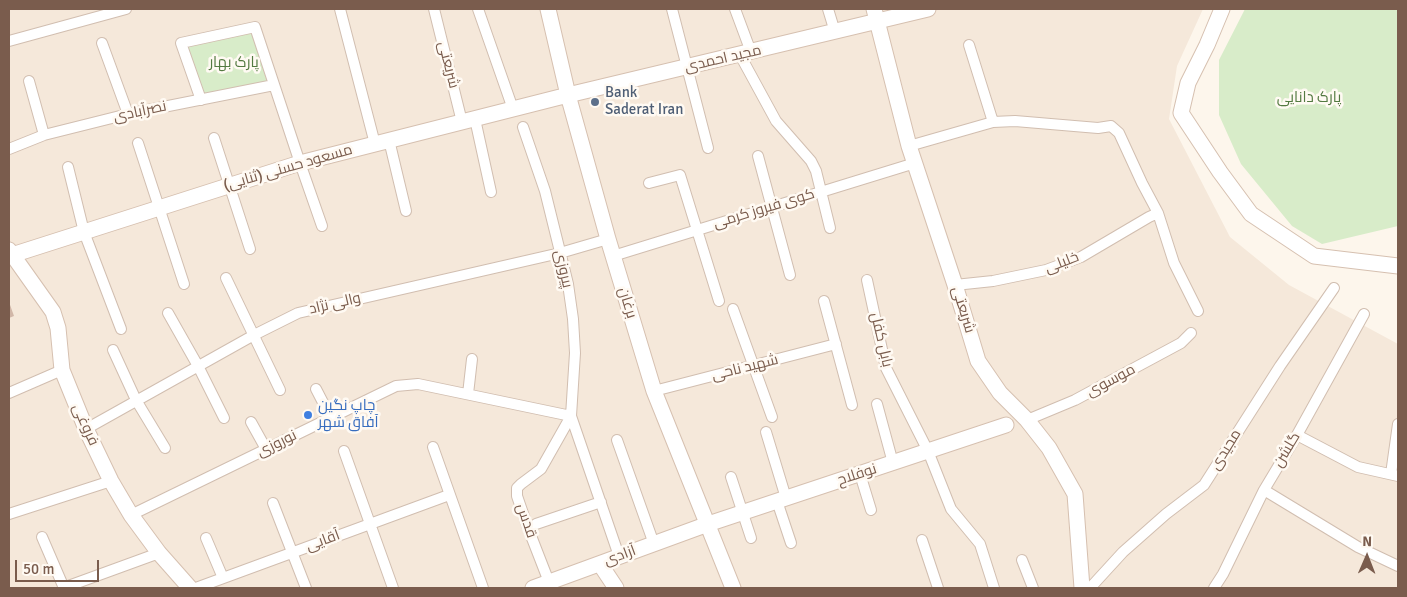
<!DOCTYPE html>
<html>
<head>
<meta charset="utf-8">
<style>
	body { margin:0 }
	#map { position:relative; width:1407px; height:597px; overflow:hidden; background:#fdf6ec; font-family:Signika,sans-serif }
	canvas { display:block }
	.frame { position:absolute; inset:0; border:10px solid #7a5c4d; pointer-events:none }
	.north { position:absolute; left:1342px; top:532px; width:50px; height:50px; -webkit-text-stroke:4px #fffaf3; paint-order:stroke; rotate:1deg; font-size:14px; font-weight:700; line-height:20px; text-align:center; color:#7a5c4d }
	.north::after { content:''; display:block; margin:auto; width:18px; height:22px; background:#7a5c4d; clip-path:polygon(50% 0,100% 100%,50% 72%,0 100%) }
	.scale { position:absolute; left:15px; top:560px; width:84px; height:22px; box-sizing:border-box; border:2px solid #7a5c4d; border-top:0; padding-left:6px; font-size:15px; line-height:18px; white-space:nowrap; color:#7a5c4d; -webkit-text-stroke:4px #fffaf3; paint-order:stroke }
</style>
</head>
<body>
<div id="map">
<canvas width="1407" height="597"></canvas>
<div class="frame"></div>
<div class="north">N</div>
<div class="scale">50 m</div>
</div>
<script>
const c = document.querySelector('canvas').getContext('2d');
c.lineJoin = 'round';
function paint(path, color) {
  c.fillStyle = color;
  c.fill(path, 'evenodd');
}
function toPath(rows) {
  const path = new Path2D();
  for (const r of rows) {
    path.moveTo(r[0], r[1]);
    for (let i = 2; i < r.length; i += 2) path.lineTo(r[i], r[i + 1]);
  }
  return path;
}
function trace(path, color, width, dash) {
  c.strokeStyle = color;
  c.lineWidth = width;
  c.lineCap = dash ? 'butt' : 'round';
  c.setLineDash(dash || []);
  c.stroke(path);
}
function label(font, color, halo, rows, align = 'center') {
  c.font = font + ' Signika,Cairo,sans-serif';
  c.lineWidth = 5;
  c.setLineDash([]);
  c.textBaseline = 'middle';
  c.strokeStyle = halo;
  c.fillStyle = color;
  for (const [text, x, y, turn = 0] of rows) {
    c.save();
    c.translate(x, y);
    c.rotate((+turn || 0) * Math.PI / 180);
    c.textAlign = isNaN(turn) ? turn : align;
    if (halo) c.strokeText(text, 0, 0);
    c.fillText(text, 0, 0);
    c.restore();
  }
}
const residential = toPath([
	[9,9,1203,9,1177,66,1169,119,1230,237,1289,285,1398,344,1398,588,9,588]
]);
const green = toPath([
	[1245,9,1398,9,1398,226,1322,244,1292,226,1241,164,1219,115,1219,60],
	[252,33,267,82,204,94,186,47]
]);
const street = toPath([
	[340,9,375,144],
	[434,9,462,122],
	[478,9,513,109],
	[672,9,708,148],
	[735,9,751,52],
	[828,9,835,32],
	[9,41,126,9],
	[102,43,128,114],
	[969,45,993,122],
	[740,55,776,121,811,161,816,171,830,228],
	[29,81,44,135],
	[201,100,181,43,255,27,300,163,322,226],
	[475,119,491,192],
	[523,127,545,191,568,284,573,319,575,353,571,416,619,556],
	[214,138,250,249],
	[389,140,406,211],
	[138,143,184,284],
	[909,146,993,122,1015,121,1098,128,1111,126,1119,133,1142,183,1158,213,1174,263,1198,311],
	[9,149,44,135,128,114,274,85],
	[758,156,790,275],
	[68,167,84,232,121,329],
	[649,183,680,175,719,301],
	[613,256,915,163],
	[226,278,280,390],
	[867,280,886,368,928,451,951,509,980,544,994,588],
	[955,285,993,281,1046,270,1081,257,1149,217,1158,213],
	[824,301,852,405],
	[733,309,772,417],
	[168,313,198,366,224,418],
	[113,350,136,400,165,448],
	[316,389,331,418],
	[654,391,836,344],
	[9,393,62,370],
	[468,394,472,359],
	[877,404,893,463],
	[1027,420,1075,400,1181,343,1191,333],
	[251,422,266,449],
	[86,429,254,335,298,313,560,253,608,239],
	[766,432,786,498],
	[1297,435,1358,467,1398,476],
	[617,440,654,544],
	[433,447,483,588],
	[344,451,393,588],
	[860,474,871,510],
	[1391,474,1398,424],
	[731,477,751,538],
	[1264,490,1358,547,1398,566],
	[777,501,791,543],
	[273,503,306,588],
	[9,514,111,481],
	[131,515,396,386,418,384,571,416],
	[536,524,601,502],
	[42,537,64,588],
	[206,538,223,578],
	[922,540,938,588],
	[1022,560,1033,588],
	[549,582,528,528,517,496,517,488,521,484,541,469,571,416],
	[63,588,159,553],
	[196,588,449,495],
	[1090,588,1123,552,1166,514,1204,485,1280,366,1334,288],
	[1214,588,1223,574,1264,490,1297,435,1364,314]
]);
const secondary = toPath([
	[548,9,568,95,608,239,654,391,733,588],
	[874,9,909,146,955,285,978,361,1000,393,1027,420,1049,448,1075,494,1082,588],
	[1222,9,1207,45,1188,83,1181,113,1220,172,1251,214,1314,256,1398,266],
	[9,250,53,312,58,328,62,370,86,429,111,481,131,515,159,553,190,588],
	[12,255,300,163,568,95,928,9],
	[600,564,616,588],
	[533,588,708,524,1006,425]
]);
const wall = toPath([
	[9,302,14,316,9,318]
]);
const markers = [
	[595,102,5,"#5c6f8a"],
	[308,415,5,"#3f7fe0"]
];
const streetNames = [
	["مجید احمدی",723,59,-13],
	["شریعتی",448,65,76],
	["نصرآبادی",140,112,-12],
	["مسعود حسنی (ثنایی)",288,168,-16],
	["کوی فیروز کرمی",764,209,-17],
	["خلیلی",1062,263,-21],
	["پیروزی",563,269,77],
	["برغان",627,303,73],
	["والی نژاد",335,304,-13],
	["شریعتی",963,310,73],
	["بابل کفل",881,340,77],
	["شهید ناحی",745,368,-14],
	["موسوی",1111,381,-28],
	["فروغی",85,425,66],
	["نوروزی",277,444,-26],
	["مجیدی",1226,450,-58],
	["گلشن",1287,450,-59],
	["نوفلاح",857,475,-18],
	["قدس",526,521,71],
	["آقایی",323,541,-20],
	["آزادی",620,556,-20]
];
const parkNames = [
	["پارک‌ بهار",234,63],
	["پارک دانایی",1309,98]
];
const serviceNames = [
	["Bank",605,93],
	["Saderat Iran",605,110]
];
const shopNames = [
	["چاپ نگین",318,406],
	["آفاق شهر",318,423]
];
paint(residential, '#f5e8da');
paint(green, '#d8ecc9');
trace(street, '#d1beb0', 12);
trace(secondary, '#d6c0b0', 17);
trace(street, '#fff', 10);
trace(secondary, '#fff', 15);
paint(wall, '#d1b7a8');
for (const [x, y, r, color] of markers) {
  const dot = new Path2D();
  dot.arc(x, y, r, 0, 2 * Math.PI);
  c.fillStyle = color;
  c.fill(dot);
  trace(dot, '#fffaf3', 2);
}
label('15px', '#7a5c4d', '#fffaf3', streetNames);
label('15px', '#537a41', '#fffaf3', parkNames);
label('15px', '#4e5e75', '#fffaf3', serviceNames, 'left');
label('15px', '#366cbe', '#fffaf3', shopNames, 'left');
</script>
</body>
</html>
